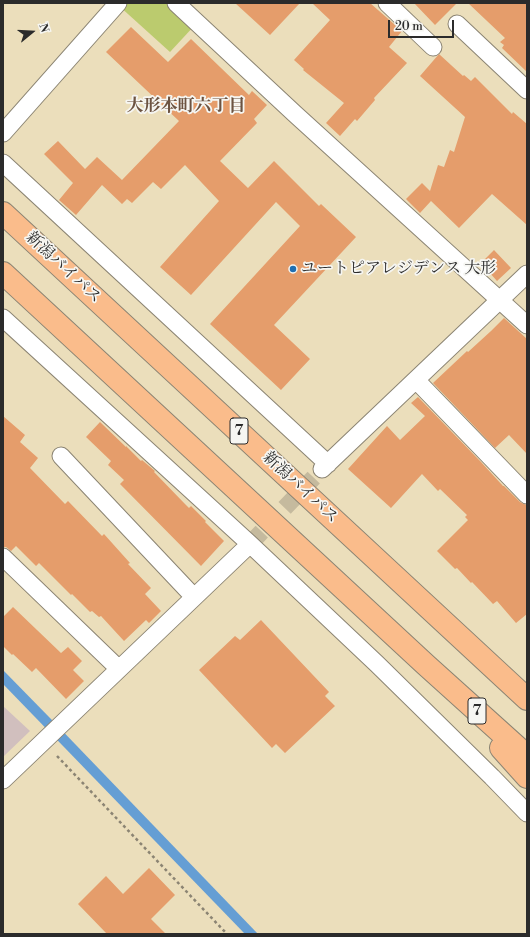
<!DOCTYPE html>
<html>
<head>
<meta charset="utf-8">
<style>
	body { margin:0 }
	#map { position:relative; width:530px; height:937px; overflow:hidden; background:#ebdebb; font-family:"Libre Bodoni",serif }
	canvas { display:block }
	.frame { position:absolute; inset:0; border:4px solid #2b2b2b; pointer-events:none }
	.north { position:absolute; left:12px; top:12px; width:40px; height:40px; -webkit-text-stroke:3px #f6f6f2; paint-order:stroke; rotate:72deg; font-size:11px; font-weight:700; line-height:16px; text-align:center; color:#2b2b2b }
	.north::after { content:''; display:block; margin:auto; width:14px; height:18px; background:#2b2b2b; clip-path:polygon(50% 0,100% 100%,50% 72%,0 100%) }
	.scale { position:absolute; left:388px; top:20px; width:66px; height:18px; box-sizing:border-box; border:2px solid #2b2b2b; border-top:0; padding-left:5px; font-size:12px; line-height:14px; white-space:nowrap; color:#2b2b2b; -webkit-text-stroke:3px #f6f6f2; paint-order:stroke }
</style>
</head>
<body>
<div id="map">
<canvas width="530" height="937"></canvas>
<div class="frame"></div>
<div class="north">N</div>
<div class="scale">20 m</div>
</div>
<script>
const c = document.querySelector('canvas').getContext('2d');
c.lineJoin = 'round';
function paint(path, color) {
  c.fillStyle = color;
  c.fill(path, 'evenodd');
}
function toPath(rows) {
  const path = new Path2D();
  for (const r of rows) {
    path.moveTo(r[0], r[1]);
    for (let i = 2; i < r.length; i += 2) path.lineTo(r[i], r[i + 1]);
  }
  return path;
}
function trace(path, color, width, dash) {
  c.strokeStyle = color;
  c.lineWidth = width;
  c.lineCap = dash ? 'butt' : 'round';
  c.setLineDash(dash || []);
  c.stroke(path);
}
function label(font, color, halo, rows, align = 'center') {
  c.font = font + ' "Libre Bodoni","Noto Serif JP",serif';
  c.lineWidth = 3.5;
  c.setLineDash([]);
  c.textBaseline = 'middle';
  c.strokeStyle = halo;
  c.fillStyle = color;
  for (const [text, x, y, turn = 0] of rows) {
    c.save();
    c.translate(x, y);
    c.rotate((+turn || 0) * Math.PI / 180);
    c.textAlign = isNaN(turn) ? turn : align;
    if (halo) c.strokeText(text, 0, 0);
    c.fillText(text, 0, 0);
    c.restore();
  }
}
const industrial = toPath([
	[3,706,30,731,3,757]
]);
const green = toPath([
	[120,3,172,3,195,25,170,52,118,5]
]);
const water = toPath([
	[3,670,50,718,258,934,245,934,3,684]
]);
const building = toPath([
	[235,3,300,3,270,35],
	[312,3,370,3,402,31,389,47,407,63,374,98,375,100,357,121,355,119,340,136,326,123,344,103,303,70,304,69,294,60,330,20],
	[414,3,457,3,435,25],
	[468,3,527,3,527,72,502,48,504,45,500,42,505,38],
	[131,27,168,62,191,39,249,95,252,91,267,105,254,119,257,123,220,161,248,188,274,161,319,206,321,204,356,237,274,325,310,359,281,390,210,324,300,226,276,202,191,295,160,267,219,201,185,165,161,189,153,182,132,203,127,199,122,204,102,185,76,215,59,200,73,183,44,154,58,141,85,169,97,157,122,180,179,121,106,52],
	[439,54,463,76,464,75,471,81,475,77,512,114,513,112,527,124,527,225,492,194,459,228,431,201,420,213,406,199,422,183,430,191,438,165,444,167,450,150,454,152,465,117,420,76],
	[494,250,511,268,497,281,481,263],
	[504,318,527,339,527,454,509,435,495,448,433,383,467,351,468,352,491,331],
	[418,397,481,462,503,486,504,486,520,502,524,504,527,505,527,614,516,623,497,601,493,604,472,582,471,583,457,568,455,569,437,551,468,520,465,517,467,515,440,489,438,491,422,474,391,508,348,469,387,426,400,440,425,416,411,403],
	[3,416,25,435,20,442,38,458,30,468,65,504,68,501,102,536,104,534,130,563,128,564,151,588,145,594,161,611,149,623,146,620,124,641,101,616,99,617,92,611,90,612,72,594,71,595,39,563,36,566,16,546,11,551,6,547,3,547],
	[100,422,126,447,126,446,141,461,142,460,155,471,154,472,185,504,189,508,191,506,206,521,205,522,224,541,201,566,120,484,124,480,108,465,111,461,86,437],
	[13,607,61,653,68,647,82,661,73,670,84,681,66,699,36,668,32,672,13,654,12,655,3,646,3,617],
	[261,620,329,692,325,696,335,706,285,753,276,744,272,748,199,670,235,636,240,640],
	[149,868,175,895,151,919,166,934,107,934,78,904,106,876,123,894]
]);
const minorTunnel = toPath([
	[250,544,322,469]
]);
const path = toPath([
	[57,756,227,934]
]);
const minor = toPath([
	[176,3,295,114,527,325],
	[387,3,433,47],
	[457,24,527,90],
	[3,133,118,3],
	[3,163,328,464],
	[3,318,250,544,377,664,492,777,527,813],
	[416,380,527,495],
	[61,456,194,597],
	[322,469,527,274],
	[3,557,119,669],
	[3,780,250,544]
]);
const trunk = toPath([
	[3,213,527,699],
	[3,273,426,665,527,756],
	[501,748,527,777]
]);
const markers = [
	[293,269,4,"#1f6fb2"]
];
const shields = [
	[239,431,18],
	[477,711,18]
];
const shieldNames = [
	["7",239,431],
	["7",477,711]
];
const streetNames = [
	["新潟バイパス",63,268,43],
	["新潟バイパス",300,488,43]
];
const poiNames = [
	["ユートピアレジデンス 大形",301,269]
];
const neighbourhoodNames = [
	["大形本町六丁目",186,107]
];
paint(industrial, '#d1bfbe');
paint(green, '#bbcb6e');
paint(water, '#659ed4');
paint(building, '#e59d6b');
trace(minorTunnel, '#c5ba9e', 17, [17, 8]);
trace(minor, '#8b8473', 19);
trace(trunk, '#8b8473', 24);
trace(path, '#8b8473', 2.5, [3, 3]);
trace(minor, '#fff', 17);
trace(trunk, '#fabc8b', 22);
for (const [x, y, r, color] of markers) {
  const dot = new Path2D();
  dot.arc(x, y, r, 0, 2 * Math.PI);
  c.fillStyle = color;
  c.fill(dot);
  trace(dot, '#f6f6f2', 1.5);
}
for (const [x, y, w] of shields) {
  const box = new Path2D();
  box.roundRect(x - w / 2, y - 13, w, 26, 3);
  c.fillStyle = '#f6f6f2';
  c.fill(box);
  trace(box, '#2b2b2b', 1);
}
label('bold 15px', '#2b2b2b', null, shieldNames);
label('16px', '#2b2b2b', '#f6f6f2', streetNames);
label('16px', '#2b2b2b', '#f6f6f2', poiNames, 'left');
label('bold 17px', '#6c5341', '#f6f6f2', neighbourhoodNames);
</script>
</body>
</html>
